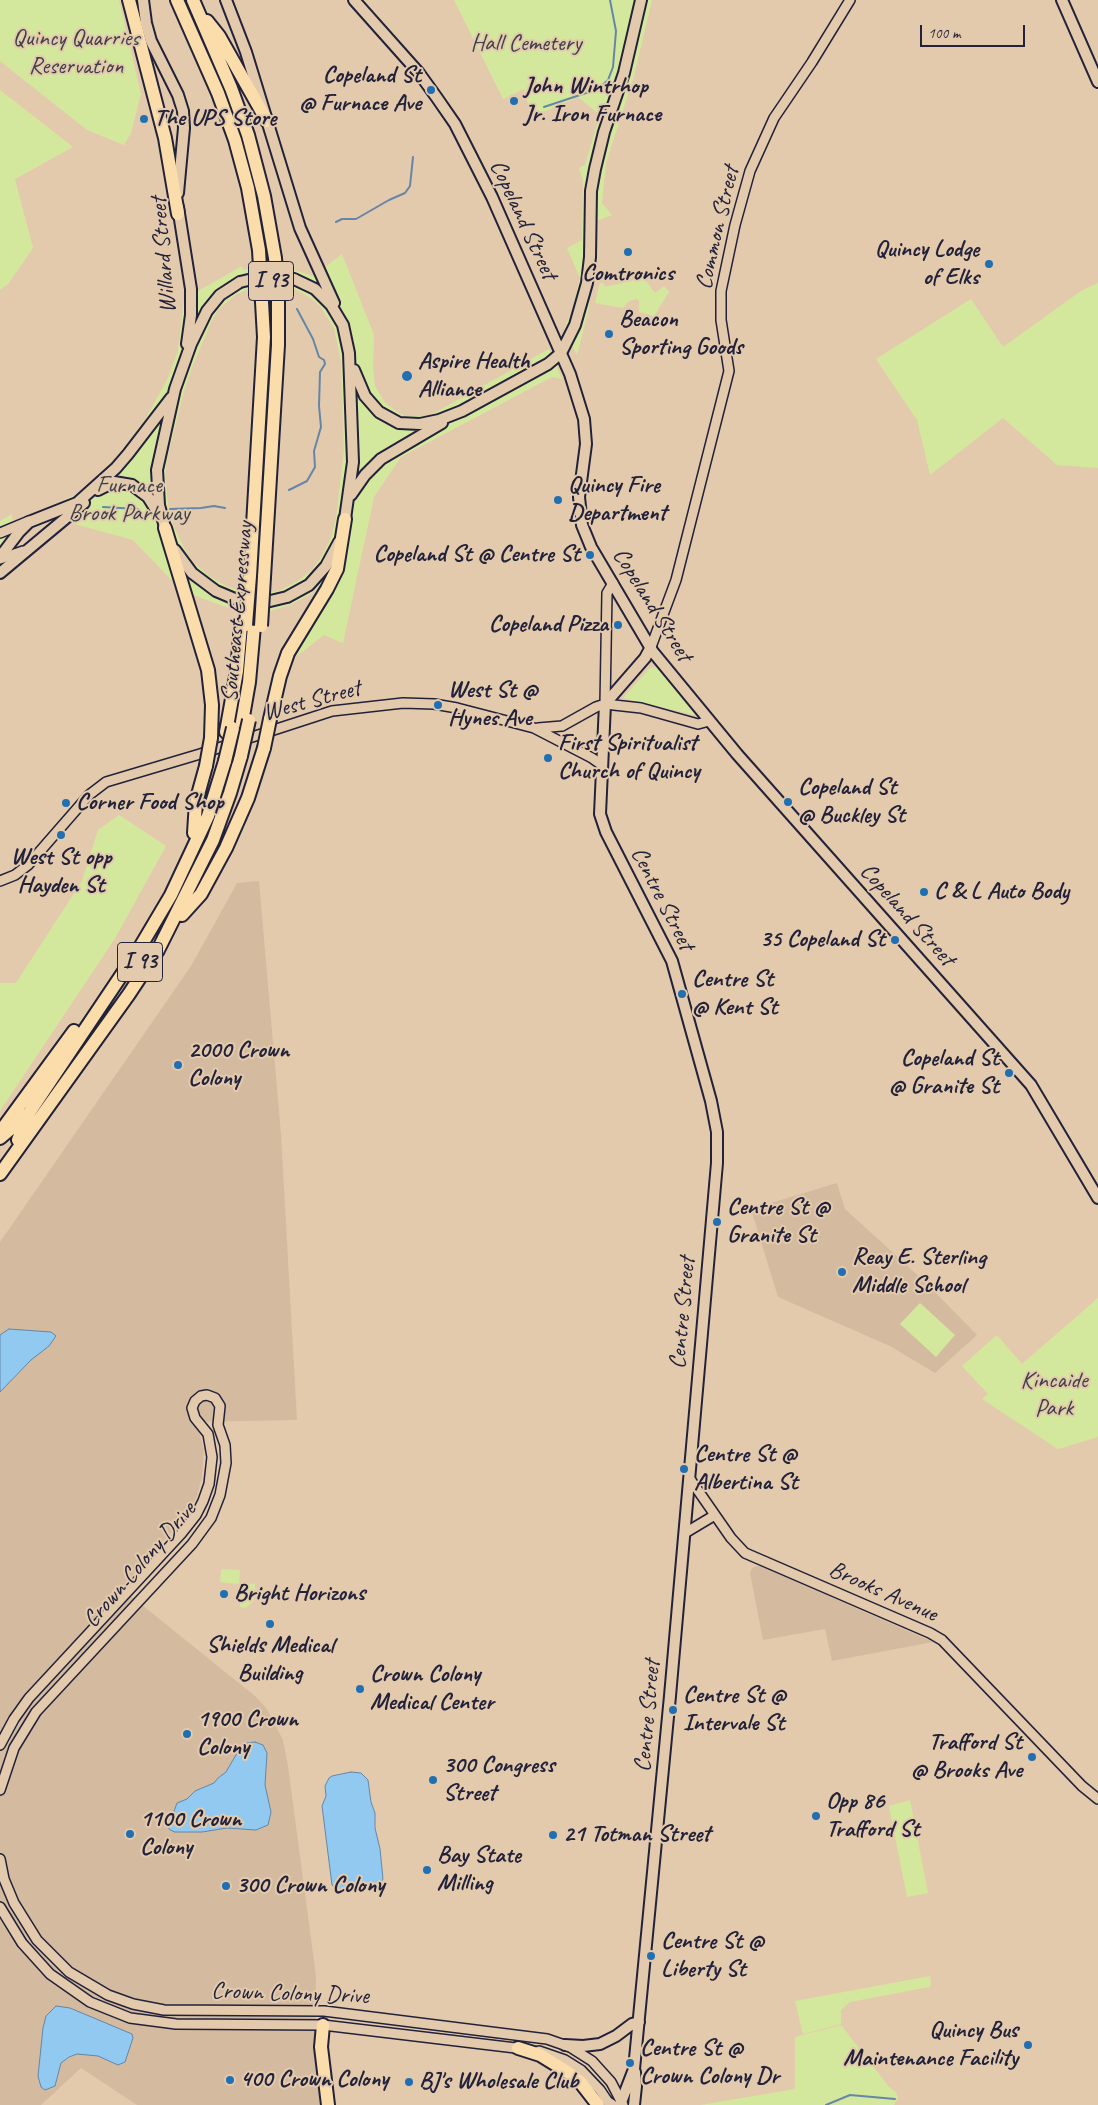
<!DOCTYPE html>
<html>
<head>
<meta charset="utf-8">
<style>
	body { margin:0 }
	#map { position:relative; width:1098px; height:2105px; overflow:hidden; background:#e4caac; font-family:Caveat,sans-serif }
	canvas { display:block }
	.scale { position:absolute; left:920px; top:25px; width:105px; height:22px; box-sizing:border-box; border:2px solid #22223b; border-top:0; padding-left:6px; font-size:15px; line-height:18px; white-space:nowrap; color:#22223b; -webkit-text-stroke:4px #e4caac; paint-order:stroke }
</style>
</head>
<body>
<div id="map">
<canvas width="1098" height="2105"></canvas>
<div class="scale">100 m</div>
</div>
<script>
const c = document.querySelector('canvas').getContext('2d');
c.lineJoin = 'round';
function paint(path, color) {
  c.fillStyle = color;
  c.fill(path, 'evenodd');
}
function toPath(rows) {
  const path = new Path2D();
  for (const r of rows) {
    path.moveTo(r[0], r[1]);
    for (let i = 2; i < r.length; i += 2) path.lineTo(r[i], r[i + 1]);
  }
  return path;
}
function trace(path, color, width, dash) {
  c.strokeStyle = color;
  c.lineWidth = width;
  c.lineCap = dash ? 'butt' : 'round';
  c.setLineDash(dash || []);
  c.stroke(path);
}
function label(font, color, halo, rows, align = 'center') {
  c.font = font + ' Caveat,sans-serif';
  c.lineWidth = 4;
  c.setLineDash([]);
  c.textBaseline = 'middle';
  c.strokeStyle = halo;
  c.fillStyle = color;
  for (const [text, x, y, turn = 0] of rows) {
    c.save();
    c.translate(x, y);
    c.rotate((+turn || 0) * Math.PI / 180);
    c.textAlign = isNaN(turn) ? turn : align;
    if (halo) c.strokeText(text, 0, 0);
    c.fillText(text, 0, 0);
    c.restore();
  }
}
const built = toPath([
	[259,881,281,1134,297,1420,190,1422,200,1434,204,1450,202,1477,196,1499,179,1524,121,1588,255,1696,267,1709,283,1740,288,1766,316,1976,315,2040,322,2105,137,2105,81,2068,41,2105,0,2105,0,1242,191,966,237,883],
	[837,1183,845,1209,923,1280,977,1335,935,1373,890,1346,778,1297,751,1209],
	[757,1566,760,1566,933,1642,832,1661,825,1629,763,1640,750,1573,752,1568]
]);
const green = toPath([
	[0,0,119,0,141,94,131,133,124,145,87,130,0,61],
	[454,0,652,0,634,76,606,163,602,203,612,215,597,221,589,308,577,355,564,330,572,310,580,278,567,248,582,240,583,180,579,168,585,165,600,115,578,97,546,111,530,112,524,89,503,99],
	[0,90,73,147,15,179,33,248,8,284,0,290],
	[342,254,374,335,373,367,375,386,385,403,399,413,405,416,429,416,549,349,562,379,552,377,401,457,374,497,343,643,324,635,298,655,295,653,333,592,343,571,324,582,309,595,290,605,270,611,237,611,182,591,133,540,71,523,62,502,81,491,113,463,146,418,168,378,178,351,184,299,242,266,243,270,264,266,285,267,313,276],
	[266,285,291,287,309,297,320,306,334,328,341,362,344,450,336,518,331,538,322,556,312,570,298,581,279,591,262,594,244,592,226,586,209,576,193,562,185,550,173,525,168,504,165,477,167,459,184,391,192,367,212,320,219,309,235,295,254,286],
	[640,279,646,281,655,293,664,286,669,292,654,316,639,312,639,301,637,299,629,301,623,308,595,303,600,283,603,283,605,287],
	[1098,283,1098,468,1057,465,1003,418,930,475,917,420,876,359,971,299,1003,347,1081,291],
	[12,514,13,531,0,548,0,521],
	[653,667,658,668,695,715,623,698,649,669],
	[119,815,166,846,114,940,0,1111,0,983,16,983,82,881,98,830],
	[1098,1298,1098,1437,1058,1449,982,1399,988,1394,962,1366,997,1335,1022,1364],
	[920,1303,955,1335,936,1357,900,1324],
	[223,1569,240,1570,239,1584,220,1582,221,1571],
	[242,1583,255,1584,254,1601,245,1608,240,1607],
	[910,1800,928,1893,907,1897,889,1806],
	[930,1976,931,1985,929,1987,850,2002,841,2010,841,2024,803,2034,795,2001],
	[841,2025,889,2087,896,2092,898,2098,894,2105,701,2105,795,2089,795,2037]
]);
const water = toPath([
	[9,1329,51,1332,56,1336,49,1346,31,1360,0,1392,0,1335,9,1329],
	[255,1742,263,1745,267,1753,265,1785,271,1812,268,1825,256,1830,227,1828,202,1832,175,1832,170,1830,166,1824,172,1817,177,1803,187,1799,195,1791,214,1783,218,1778,226,1772,240,1748,247,1743,255,1742],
	[351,1772,361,1773,368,1780,371,1802,375,1813,375,1828,380,1849,383,1879,380,1883,337,1890,332,1885,322,1806,326,1796,325,1786,329,1778,332,1776,351,1772],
	[56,2006,70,2008,132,2034,133,2038,125,2062,118,2065,98,2056,77,2054,69,2057,61,2063,55,2086,45,2090,41,2087,38,2076,43,2028,46,2016,56,2006]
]);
const stream = toPath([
	[544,107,598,89,608,80,613,67,616,31,610,0],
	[336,222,342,219,356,219,389,200,405,193,410,186,413,157],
	[289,490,307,481,315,467,314,451,321,427,319,406,320,372,325,364,324,360,319,357,313,339,297,309],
	[103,507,138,509],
	[170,509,201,508,214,506,225,508],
	[826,2105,850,2095,895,2099]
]);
const tertiary = toPath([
	[0,533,29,521],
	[0,559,23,551],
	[651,647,676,580,729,371,721,320,721,291,735,225,750,171,774,118,812,62,850,0],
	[605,704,607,593,613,583],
	[538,728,562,726,596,707,605,704,641,708,698,724,709,721],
	[0,881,15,875,28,865,89,795,106,782,200,754,332,711,403,703,434,704,457,708,534,728,592,758,602,765],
	[690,1479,731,1538,745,1553,930,1633,942,1640,1082,1786,1098,1799],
	[685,1533,715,1515],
	[0,1745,14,1719,29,1698,181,1534,196,1515,203,1501,209,1484,212,1457,208,1434,195,1418,192,1408,195,1401,201,1396,207,1395,215,1398,220,1406,218,1425,225,1445,226,1463,220,1495,211,1518,192,1544,36,1712,14,1748,0,1790],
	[0,1859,4,1879,14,1903,37,1940,69,1972,108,1995,133,2004,164,2010,324,2011,547,2039,570,2047,592,2061,611,2082,623,2105],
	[0,1907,22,1943,50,1974,90,2002,130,2018,176,2024,323,2025,524,2049],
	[539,2051,565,2060,581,2070,600,2090,610,2105]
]);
const secondary = toPath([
	[143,0,146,23,151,41,178,95,183,111,184,128,178,193],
	[226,0,246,52,300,228,334,303],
	[354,0,419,73,437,98,455,124,492,197,570,374,584,419,586,444,579,497,582,525,591,547,653,652,737,754,1031,1085,1098,1198],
	[1062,0,1098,82],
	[178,207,191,289,191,315,187,344],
	[294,279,315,289,331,305,343,325,349,353,353,462,344,526],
	[354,370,365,396,379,412,399,423,420,424,439,420,462,411,548,364,561,353,575,325,587,283,590,257,591,191,595,169,604,132,624,73,641,0],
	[98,490,114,482,132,485,148,497,158,513],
	[351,495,365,475,381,459,442,423],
	[167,535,159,505,157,470,175,389,191,344,207,311,220,295,240,282],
	[175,550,192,573,216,591,235,599,262,603,287,597,309,585,326,566,339,542],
	[0,557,19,532,29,522,77,503,116,468,128,454,171,398],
	[0,573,84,503],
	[565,2045,583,2046,600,2044,616,2036,632,2024,639,2022],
	[609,2103,612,2105],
	[620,2105,634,2069,670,1696,717,1163,717,1132,711,1101,672,961,606,832,600,814,605,704,645,658,651,647],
	[634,2105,636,2086,635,2072]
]);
const motorway = toPath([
	[129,0,165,138,178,214],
	[177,0,218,93,235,140,248,188,259,250,264,337,250,576],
	[193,0,231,88,248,135,264,196,275,258,278,295,278,345,264,577],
	[207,21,219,36,267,121],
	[165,528,208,670,212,705,211,738],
	[270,719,280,676,288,653,327,589,337,569,345,519],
	[242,722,249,682,254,626],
	[226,732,237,671,241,625],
	[194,833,196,802,206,766],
	[182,915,201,894,226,848,248,798,264,748],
	[3,1128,74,1031],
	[0,1138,28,1114],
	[18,1140,29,1113,139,949,171,895,208,816,225,761],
	[0,1174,129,994,158,950,213,840,230,793,241,756],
	[323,2025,321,2047,328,2105],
	[518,2048,540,2055,566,2071,581,2083,598,2105]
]);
const secondaryBridge = toPath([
	[240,282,265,276,294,279]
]);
const motorwayBridge = toPath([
	[246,625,250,576],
	[261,626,264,577],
	[264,748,270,719],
	[241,756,249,720],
	[225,761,233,728],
	[206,766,211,738]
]);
const markers = [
	[431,90,5,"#1f6fb2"],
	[514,101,5,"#1f6fb2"],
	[144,119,5,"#1f6fb2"],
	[628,252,5,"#1f6fb2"],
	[989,264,5,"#1f6fb2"],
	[609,334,5,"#1f6fb2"],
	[407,376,6,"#1f6fb2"],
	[558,500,5,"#1f6fb2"],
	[590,555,5,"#1f6fb2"],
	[618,625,5,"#1f6fb2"],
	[438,705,5,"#1f6fb2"],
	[548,758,5,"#1f6fb2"],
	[788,802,5,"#1f6fb2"],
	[66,803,5,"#1f6fb2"],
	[61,835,5,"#1f6fb2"],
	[924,892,5,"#1f6fb2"],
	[895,940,5,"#1f6fb2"],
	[682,994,5,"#1f6fb2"],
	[178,1065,5,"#1f6fb2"],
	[1009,1073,5,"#1f6fb2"],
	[717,1222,5,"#1f6fb2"],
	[842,1272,5,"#1f6fb2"],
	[684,1469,5,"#1f6fb2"],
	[224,1594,5,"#1f6fb2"],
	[270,1624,5,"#1f6fb2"],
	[360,1689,5,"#1f6fb2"],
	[673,1710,5,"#1f6fb2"],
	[187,1734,5,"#1f6fb2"],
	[1032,1757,5,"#1f6fb2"],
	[433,1780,5,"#1f6fb2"],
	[816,1816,5,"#1f6fb2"],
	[130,1834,5,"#1f6fb2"],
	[553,1835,5,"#1f6fb2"],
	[427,1870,5,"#1f6fb2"],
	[226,1886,5,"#1f6fb2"],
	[651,1956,5,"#1f6fb2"],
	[1028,2045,5,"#1f6fb2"],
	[630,2063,5,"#1f6fb2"],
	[230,2080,5,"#1f6fb2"],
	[409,2082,5,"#1f6fb2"]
];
const shields = [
	[271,281,45],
	[140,962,45]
];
const shieldNames = [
	["I 93",271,281],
	["I 93",140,962]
];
const parkNames = [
	["Quincy Quarries",76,39],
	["Reservation",76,67],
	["Hall Cemetery",526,44],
	["Furnace",129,486],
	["Brook Parkway",129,514],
	["Kincaide",1054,1381],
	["Park",1054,1409]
];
const poiNames = [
	["Copeland St",421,76,"right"],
	["@ Furnace Ave",421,104,"right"],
	["John Wintrhop",524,87],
	["Jr. Iron Furnace",524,115],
	["The UPS Store",154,119],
	["Quincy Lodge",979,250,"right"],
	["of Elks",979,278,"right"],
	["Comtronics",628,274,"center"],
	["Beacon",619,320],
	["Sporting Goods",619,348],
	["Aspire Health",418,362],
	["Alliance",418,390],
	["Quincy Fire",568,486],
	["Department",568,514],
	["Copeland St @ Centre St",580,555,"right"],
	["Copeland Pizza",608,625,"right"],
	["West St @",448,691],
	["Hynes Ave",448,719],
	["First Spiritualist",558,744],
	["Church of Quincy",558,772],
	["Copeland St",798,788],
	["@ Buckley St",798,816],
	["Corner Food Shop",76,803],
	["West St opp",61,858,"center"],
	["Hayden St",61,886,"center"],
	["C & L Auto Body",934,892],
	["35 Copeland St",885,940,"right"],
	["Centre St",692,980],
	["@ Kent St",692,1008],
	["2000 Crown",188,1051],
	["Colony",188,1079],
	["Copeland St",999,1059,"right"],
	["@ Granite St",999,1087,"right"],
	["Centre St @",727,1208],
	["Granite St",727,1236],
	["Reay E. Sterling",852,1258],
	["Middle School",852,1286],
	["Centre St @",694,1455],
	["Albertina St",694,1483],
	["Bright Horizons",234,1594],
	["Shields Medical",270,1646,"center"],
	["Building",270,1674,"center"],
	["Crown Colony",370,1675],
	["Medical Center",370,1703],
	["Centre St @",683,1696],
	["Intervale St",683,1724],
	["1900 Crown",197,1720],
	["Colony",197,1748],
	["Trafford St",1022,1743,"right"],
	["@ Brooks Ave",1022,1771,"right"],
	["300 Congress",443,1766],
	["Street",443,1794],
	["Opp 86",826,1802],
	["Trafford St",826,1830],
	["1100 Crown",140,1820],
	["Colony",140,1848],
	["21 Totman Street",563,1835],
	["Bay State",437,1856],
	["Milling",437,1884],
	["300 Crown Colony",236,1886],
	["Centre St @",661,1942],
	["Liberty St",661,1970],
	["Quincy Bus",1018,2031,"right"],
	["Maintenance Facility",1018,2059,"right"],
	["Centre St @",640,2049],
	["Crown Colony Dr",640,2077],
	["400 Crown Colony",240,2080],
	["BJ's Wholesale Club",419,2082]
];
const streetNames = [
	["Copeland Street",523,220,65],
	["Common Street",718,228,-77],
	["Willard Street",164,255,-95],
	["Copeland Street",652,605,58],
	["Southeast Expressway",238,612,-85],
	["West Street",312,701,-15],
	["Centre Street",662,899,63],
	["Copeland Street",907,915,48],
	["Centre Street",683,1313,-85],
	["Crown Colony Drive",140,1565,-49],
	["Brooks Avenue",883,1592,24],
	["Centre Street",648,1716,-85],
	["Crown Colony Drive",290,1994,2]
];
paint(built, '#d4bba0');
paint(green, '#d4e89d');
paint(water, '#91c9f0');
trace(water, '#6586a8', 1);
trace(stream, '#6586a8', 2);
trace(tertiary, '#22223b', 12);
trace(secondary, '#22223b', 14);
trace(motorway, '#22223b', 16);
trace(tertiary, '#e4caac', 9);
trace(secondary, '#e4caac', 10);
trace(motorway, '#fbddab', 12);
trace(secondaryBridge, '#22223b', 14, []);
trace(motorwayBridge, '#22223b', 16, []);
trace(secondaryBridge, '#e4caac', 10);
trace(motorwayBridge, '#fbddab', 12);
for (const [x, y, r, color] of markers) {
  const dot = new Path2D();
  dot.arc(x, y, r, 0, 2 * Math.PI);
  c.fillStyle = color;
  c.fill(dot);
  trace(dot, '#e4caac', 2);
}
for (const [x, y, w] of shields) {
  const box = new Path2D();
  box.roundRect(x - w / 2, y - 19.5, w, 39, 4);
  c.fillStyle = '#e4caac';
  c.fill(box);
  trace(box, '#22223b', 1);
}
label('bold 22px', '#22223b', null, shieldNames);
label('24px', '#3d404a', '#e4caac', parkNames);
label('bold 24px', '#22223b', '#e4caac', poiNames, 'left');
label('24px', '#22223b', '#e4caac', streetNames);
</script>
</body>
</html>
